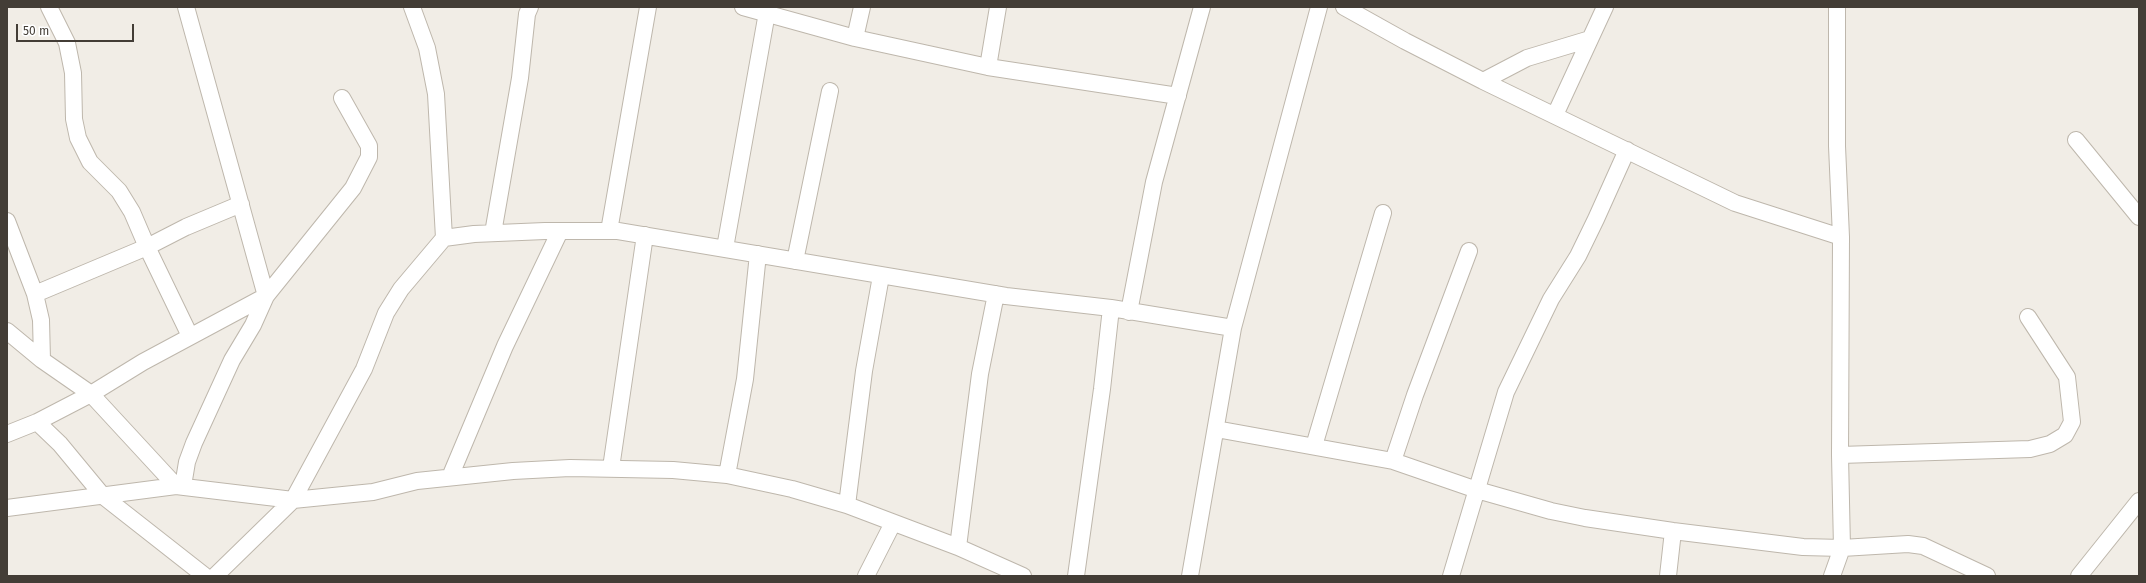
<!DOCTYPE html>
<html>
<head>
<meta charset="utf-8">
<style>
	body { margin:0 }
	#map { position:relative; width:2146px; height:583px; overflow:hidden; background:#f1ede6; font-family:"Fira Sans",sans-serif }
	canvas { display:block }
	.frame { position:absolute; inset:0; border:8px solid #433d36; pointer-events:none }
	.scale { position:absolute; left:16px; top:24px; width:118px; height:18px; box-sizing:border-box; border:2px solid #433d36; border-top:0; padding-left:5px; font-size:12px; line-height:14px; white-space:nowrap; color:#433d36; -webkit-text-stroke:3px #fff; paint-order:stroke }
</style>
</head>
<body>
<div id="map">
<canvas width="2146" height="583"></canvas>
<div class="frame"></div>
<div class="scale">50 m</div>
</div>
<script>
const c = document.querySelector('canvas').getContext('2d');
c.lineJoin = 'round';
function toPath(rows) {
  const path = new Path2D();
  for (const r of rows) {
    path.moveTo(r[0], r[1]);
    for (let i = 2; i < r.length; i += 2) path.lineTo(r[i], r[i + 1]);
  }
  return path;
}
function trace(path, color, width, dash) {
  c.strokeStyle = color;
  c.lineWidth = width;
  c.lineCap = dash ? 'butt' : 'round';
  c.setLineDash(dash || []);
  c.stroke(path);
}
const street = toPath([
	[49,7,67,43,73,73,74,119,78,138,90,162,119,191,132,212,147,247,190,336],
	[412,7,427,48,436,94,444,238],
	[743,7,855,38,988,67,1178,96],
	[1344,7,1405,41,1483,81,1735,203,1841,237],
	[855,38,862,7],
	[988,67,998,7],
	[1483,81,1527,58,1590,39],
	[1555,115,1605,7],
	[2076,140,2139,217],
	[7,221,35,294,41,320,42,360],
	[609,231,648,7],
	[493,233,520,78,527,14,530,7],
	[725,248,768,7],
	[795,261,830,91],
	[35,294,147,247,186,227,241,204],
	[1129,312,1154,182,1202,7],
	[7,331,42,360,91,394,176,486],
	[37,422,60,444,103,496,205,576],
	[1216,429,1393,461,1477,490,1551,511,1585,518,1673,531,1803,547,1842,548,1908,544,1923,546,1987,576],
	[7,434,37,422,91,394,143,362,266,296,186,7],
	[1314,446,1383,213],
	[1840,455,2030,449,2050,444,2065,435,2072,422,2067,377,2028,317],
	[1393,461,1415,395,1469,251],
	[611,468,645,235],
	[727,475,745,379,758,254],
	[450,477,505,346,560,231],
	[183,486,187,462,194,443,232,360,253,325,266,296,353,188,369,157,369,146,342,98],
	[847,505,864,371,881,276],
	[7,508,176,486,293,500,373,492,417,481,513,471,570,468,673,470,727,475,792,489,847,505,958,547,1023,576],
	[958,547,980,374,996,294],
	[215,576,293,500,364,369,386,313,401,289,444,238,474,234,545,231,618,231,1006,296,1111,308,1233,328],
	[866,576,893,523],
	[1076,576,1102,389,1111,308],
	[1190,576,1233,328,1319,7],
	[1451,576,1506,392,1551,299,1578,256,1596,219,1627,150],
	[1668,576,1673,531],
	[1832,576,1842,548,1840,455,1841,237,1837,146,1837,7],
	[2079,576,2139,501]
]);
trace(street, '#beb7ac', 18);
trace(street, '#fff', 16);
</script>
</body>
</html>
